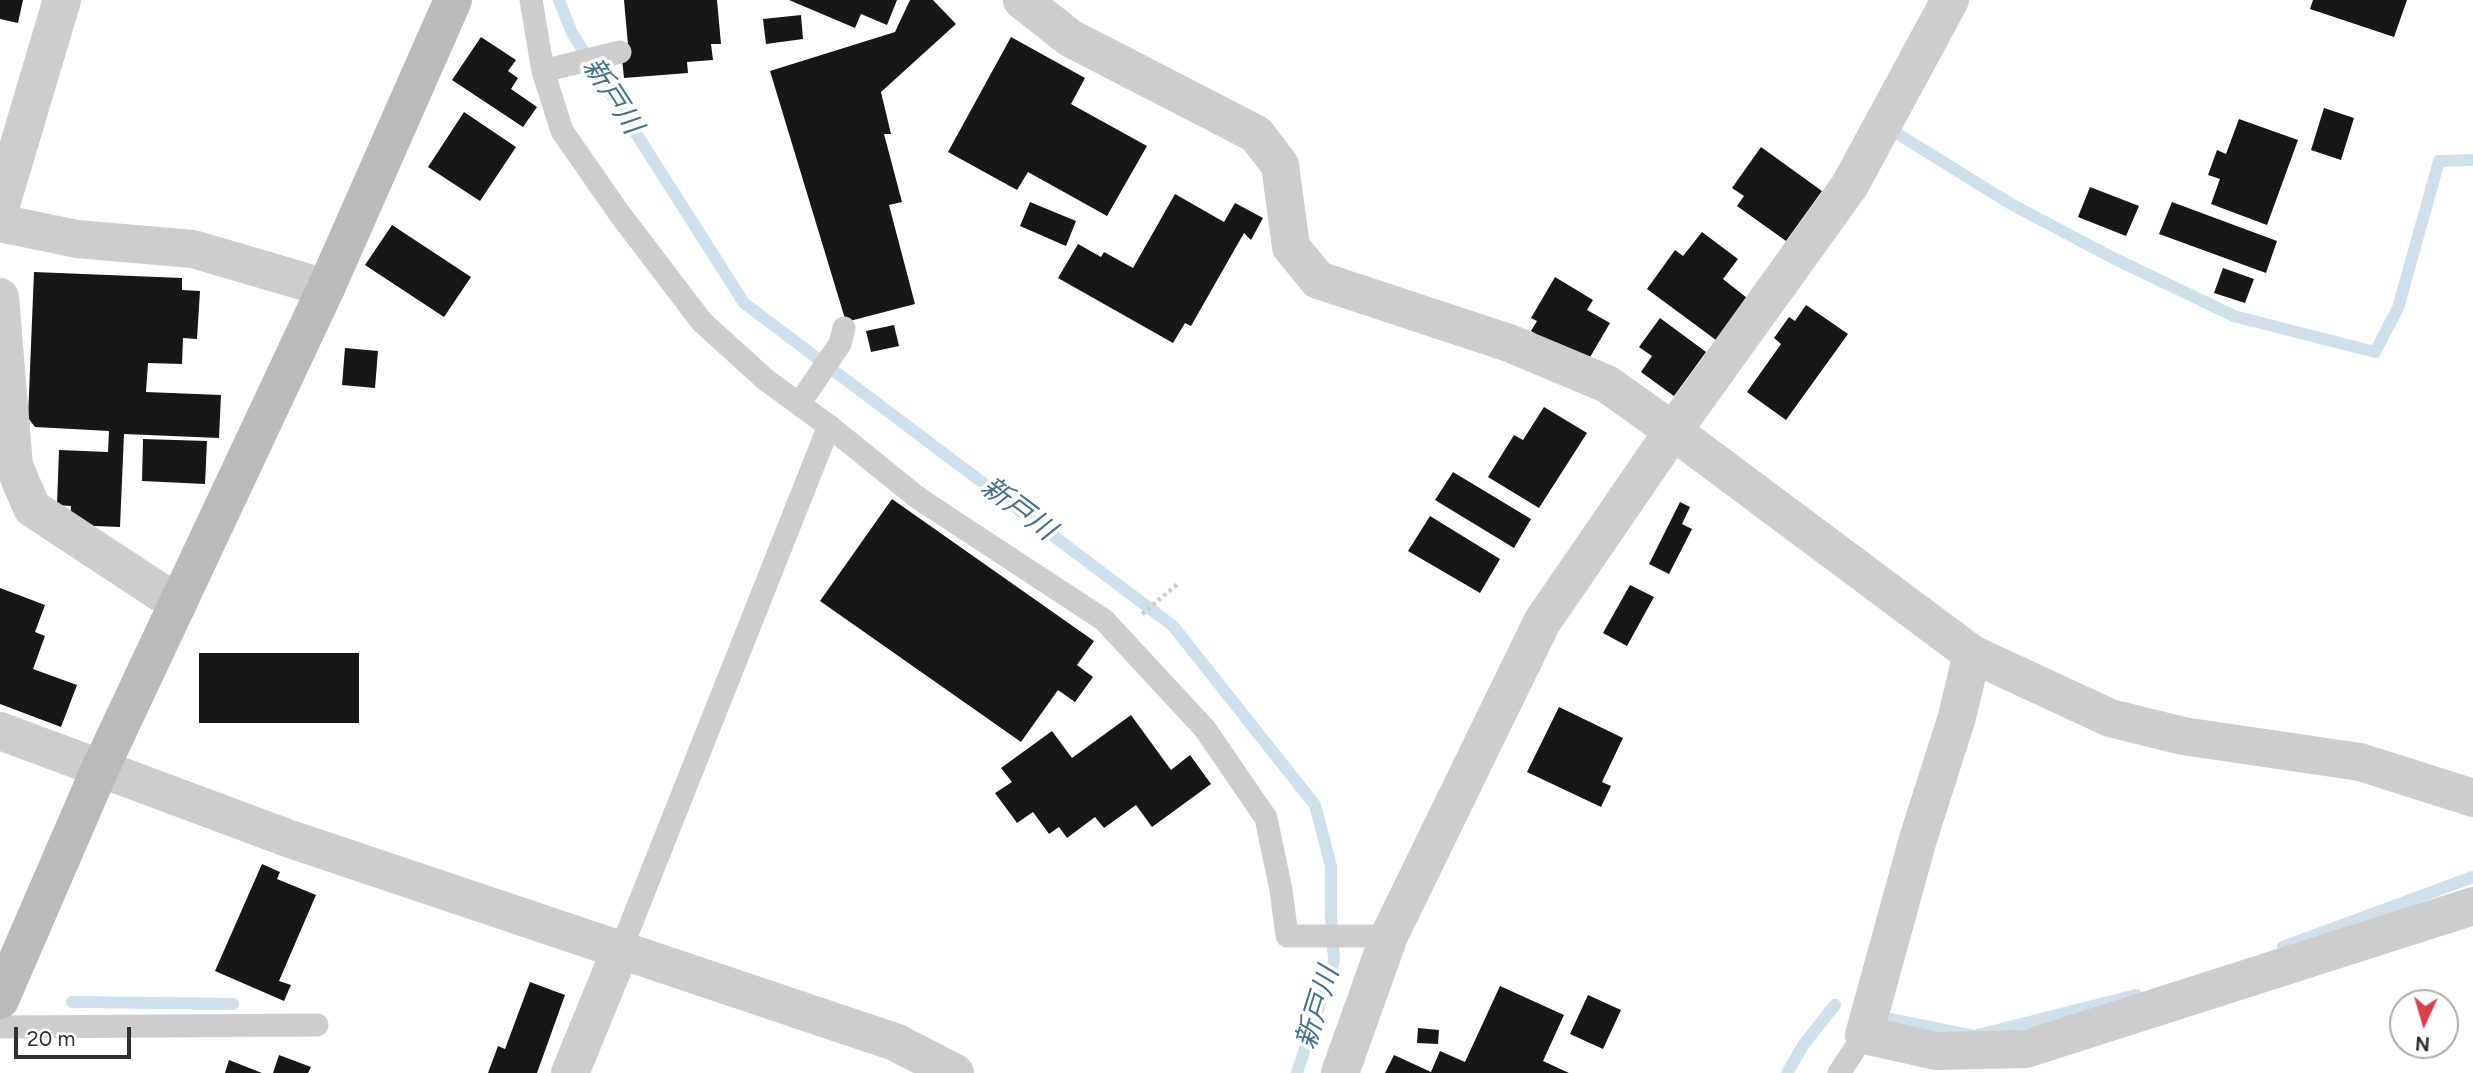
<!DOCTYPE html>
<html>
<head>
<meta charset="utf-8">
<style>
	body { margin:0 }
	#map { position:relative; width:2473px; height:1073px; overflow:hidden; background:#fff; font-family:Figtree,sans-serif }
	canvas { display:block }
	.north { position:absolute; left:2389px; top:989px; width:70px; height:70px; box-sizing:border-box; background:#fff; border:2px solid #acacac; border-radius:50%; rotate:184deg; font-size:19px; font-weight:700; line-height:28px; text-align:center; color:#303030 }
	.north::after { content:''; display:block; margin:auto; width:24px; height:32px; background:#dd3d4a; clip-path:polygon(50% 0,100% 100%,50% 72%,0 100%) }
	.scale { position:absolute; left:14px; top:1027px; width:117px; height:32px; box-sizing:border-box; border:4px solid #303030; border-top:0; padding-left:9px; font-size:21px; line-height:24px; white-space:nowrap; color:#303030; -webkit-text-stroke:5px #fff; paint-order:stroke }
</style>
</head>
<body>
<div id="map">
<canvas width="2473" height="1073"></canvas>
<div class="north">N</div>
<div class="scale">20 m</div>
</div>
<script>
const c = document.querySelector('canvas').getContext('2d');
c.lineJoin = 'round';
function toPath(rows) {
  const path = new Path2D();
  for (const r of rows) {
    path.moveTo(r[0], r[1]);
    for (let i = 2; i < r.length; i += 2) path.lineTo(r[i], r[i + 1]);
  }
  return path;
}
function trace(path, color, width, dash) {
  c.strokeStyle = color;
  c.lineWidth = width;
  c.lineCap = dash ? 'butt' : 'round';
  c.setLineDash(dash || []);
  c.stroke(path);
}
function paint(path, color) {
  c.fillStyle = color;
  c.fill(path, 'evenodd');
}
function label(font, color, halo, rows, align = 'center') {
  c.font = font + ' Figtree,"Noto Sans JP",sans-serif';
  c.lineWidth = 7;
  c.setLineDash([]);
  c.textBaseline = 'middle';
  c.strokeStyle = halo;
  c.fillStyle = color;
  for (const [text, x, y, turn = 0] of rows) {
    c.save();
    c.translate(x, y);
    c.rotate((+turn || 0) * Math.PI / 180);
    c.textAlign = isNaN(turn) ? turn : align;
    if (halo) c.strokeText(text, 0, 0);
    c.fillText(text, 0, 0);
    c.restore();
  }
}
const stream = toPath([
	[559,0,572,33,744,303,1173,626,1315,805,1331,866,1331,916,1334,961,1297,1073],
	[1901,136,2011,204,2113,258,2234,316,2375,352,2398,308,2439,161,2473,160],
	[2283,947,2473,877],
	[72,1002,233,1004],
	[1890,1019,1974,1036,2136,995],
	[1787,1073,1804,1044,1835,1005]
]);
const building = toPath([
	[0,0,23,0,18,23,0,19],
	[624,0,717,0,721,44,711,44,713,60,687,62,688,73,624,78,622,59,629,56],
	[789,0,897,0,887,25,861,14,855,28],
	[910,0,933,0,956,24,881,92,891,134,884,134,902,202,889,205,915,304,846,322,770,71,895,32],
	[2313,0,2407,0,2394,37,2310,9],
	[801,15,803,39,766,44,763,19],
	[481,37,516,60,508,71,518,78,511,89,537,107,523,127,452,80],
	[1011,37,1085,78,1071,104,1147,146,1107,216,1028,172,1017,190,948,152],
	[2324,108,2354,118,2341,160,2311,150],
	[464,112,516,147,480,201,428,167],
	[2239,119,2298,140,2267,225,2211,204,2220,179,2208,175,2217,150,2226,154],
	[1761,147,1822,191,1786,241,1737,206,1744,196,1732,188],
	[2090,187,2139,206,2126,236,2078,217],
	[1175,194,1224,222,1235,203,1263,218,1251,240,1244,233,1191,326,1185,323,1173,343,1058,278,1078,244,1101,257,1104,252,1133,268],
	[1030,202,1076,221,1066,246,1020,226],
	[2172,202,2277,241,2266,273,2159,234],
	[392,225,471,277,444,317,365,265],
	[1702,232,1738,259,1723,279,1747,298,1716,340,1647,289,1675,250,1683,256],
	[2223,268,2254,279,2245,303,2214,293],
	[34,272,182,278,182,290,200,291,197,339,183,338,182,364,148,363,146,392,221,395,219,438,124,434,120,527,70,525,71,506,57,505,59,450,108,452,109,431,35,427,28,418],
	[1555,277,1593,300,1587,310,1610,323,1586,364,1531,331,1537,321,1531,318],
	[1806,305,1848,334,1786,420,1747,392,1781,344,1774,338,1789,317,1795,321],
	[1660,318,1706,352,1674,396,1641,372,1652,356,1639,347],
	[894,325,899,346,871,352,866,331],
	[345,348,378,351,375,388,342,385],
	[1544,407,1587,433,1539,508,1488,477,1514,435,1523,440],
	[143,439,207,441,205,484,142,481],
	[1453,472,1531,519,1514,548,1435,500],
	[892,499,1094,641,1077,665,1093,677,1075,702,1058,690,1021,742,820,601],
	[1680,502,1690,507,1682,524,1692,529,1669,574,1649,564],
	[1430,516,1500,559,1480,593,1408,551],
	[1630,585,1654,597,1627,646,1603,633],
	[0,588,45,605,35,632,45,636,33,669,77,685,61,727,0,704],
	[199,653,359,653,359,723,199,723],
	[1559,707,1623,738,1602,782,1611,786,1601,807,1527,772],
	[1131,715,1171,770,1190,755,1211,784,1152,827,1136,805,1104,828,1095,817,1067,838,1059,827,1049,834,1033,812,1017,823,995,793,1012,782,1001,768,1052,731,1072,758],
	[262,864,280,872,277,879,316,895,279,981,291,985,284,1001,215,971],
	[530,982,565,995,537,1073,488,1073,498,1046,505,1049],
	[1500,986,1564,1015,1543,1061,1569,1073,1385,1073,1394,1055,1431,1072,1440,1051,1465,1062],
	[1588,995,1621,1010,1603,1049,1570,1034],
	[1418,1028,1439,1030,1438,1044,1417,1043],
	[279,1055,311,1067,308,1073,273,1073],
	[229,1060,262,1073,225,1073]
]);
const path = toPath([
	[1142,614,1179,583]
]);
const lane = toPath([
	[531,0,543,71,562,131,619,213,702,322,766,380,829,426],
	[543,71,620,52],
	[799,404,840,344,844,328],
	[621,949,829,426,918,498,1104,620,1205,729,1266,818,1281,890,1287,936,1389,936],
	[0,1027,317,1025],
	[1839,1073,1864,1035]
]);
const street = toPath([
	[1022,0,1070,38,1256,134,1280,165,1291,247,1318,280,1509,343,1607,384,1673,431,1972,654,2110,718,2183,736,2360,762,2473,798],
	[0,208,62,0],
	[0,223,77,239,193,249,326,288],
	[0,297,14,466,32,508,178,604],
	[1972,654,1957,717,1918,839,1864,1035,1936,1051,2026,1049,2473,906],
	[0,731,290,839,895,1042,955,1073],
	[570,1073,621,949],
	[1340,1073,1389,936,1542,622,1673,431,1850,185,1950,0]
]);
const secondary = toPath([
	[0,1000,100,769,326,288,453,0]
]);
const waterNames = [
	["新戸川",612,96,57],
	["新戸川",1018,509,37],
	["新戸川",1318,1008,-73]
];
trace(stream, '#cde0eb', 12);
paint(building, '#171717');
trace(path, '#cdcdcd', 4.5, [3.5, 3.5]);
trace(lane, '#cdcdcd', 23);
trace(street, '#cdcdcd', 38);
trace(secondary, '#bababa', 38);
label('italic 28px', '#42728f', '#fff', waterNames);
</script>
</body>
</html>
